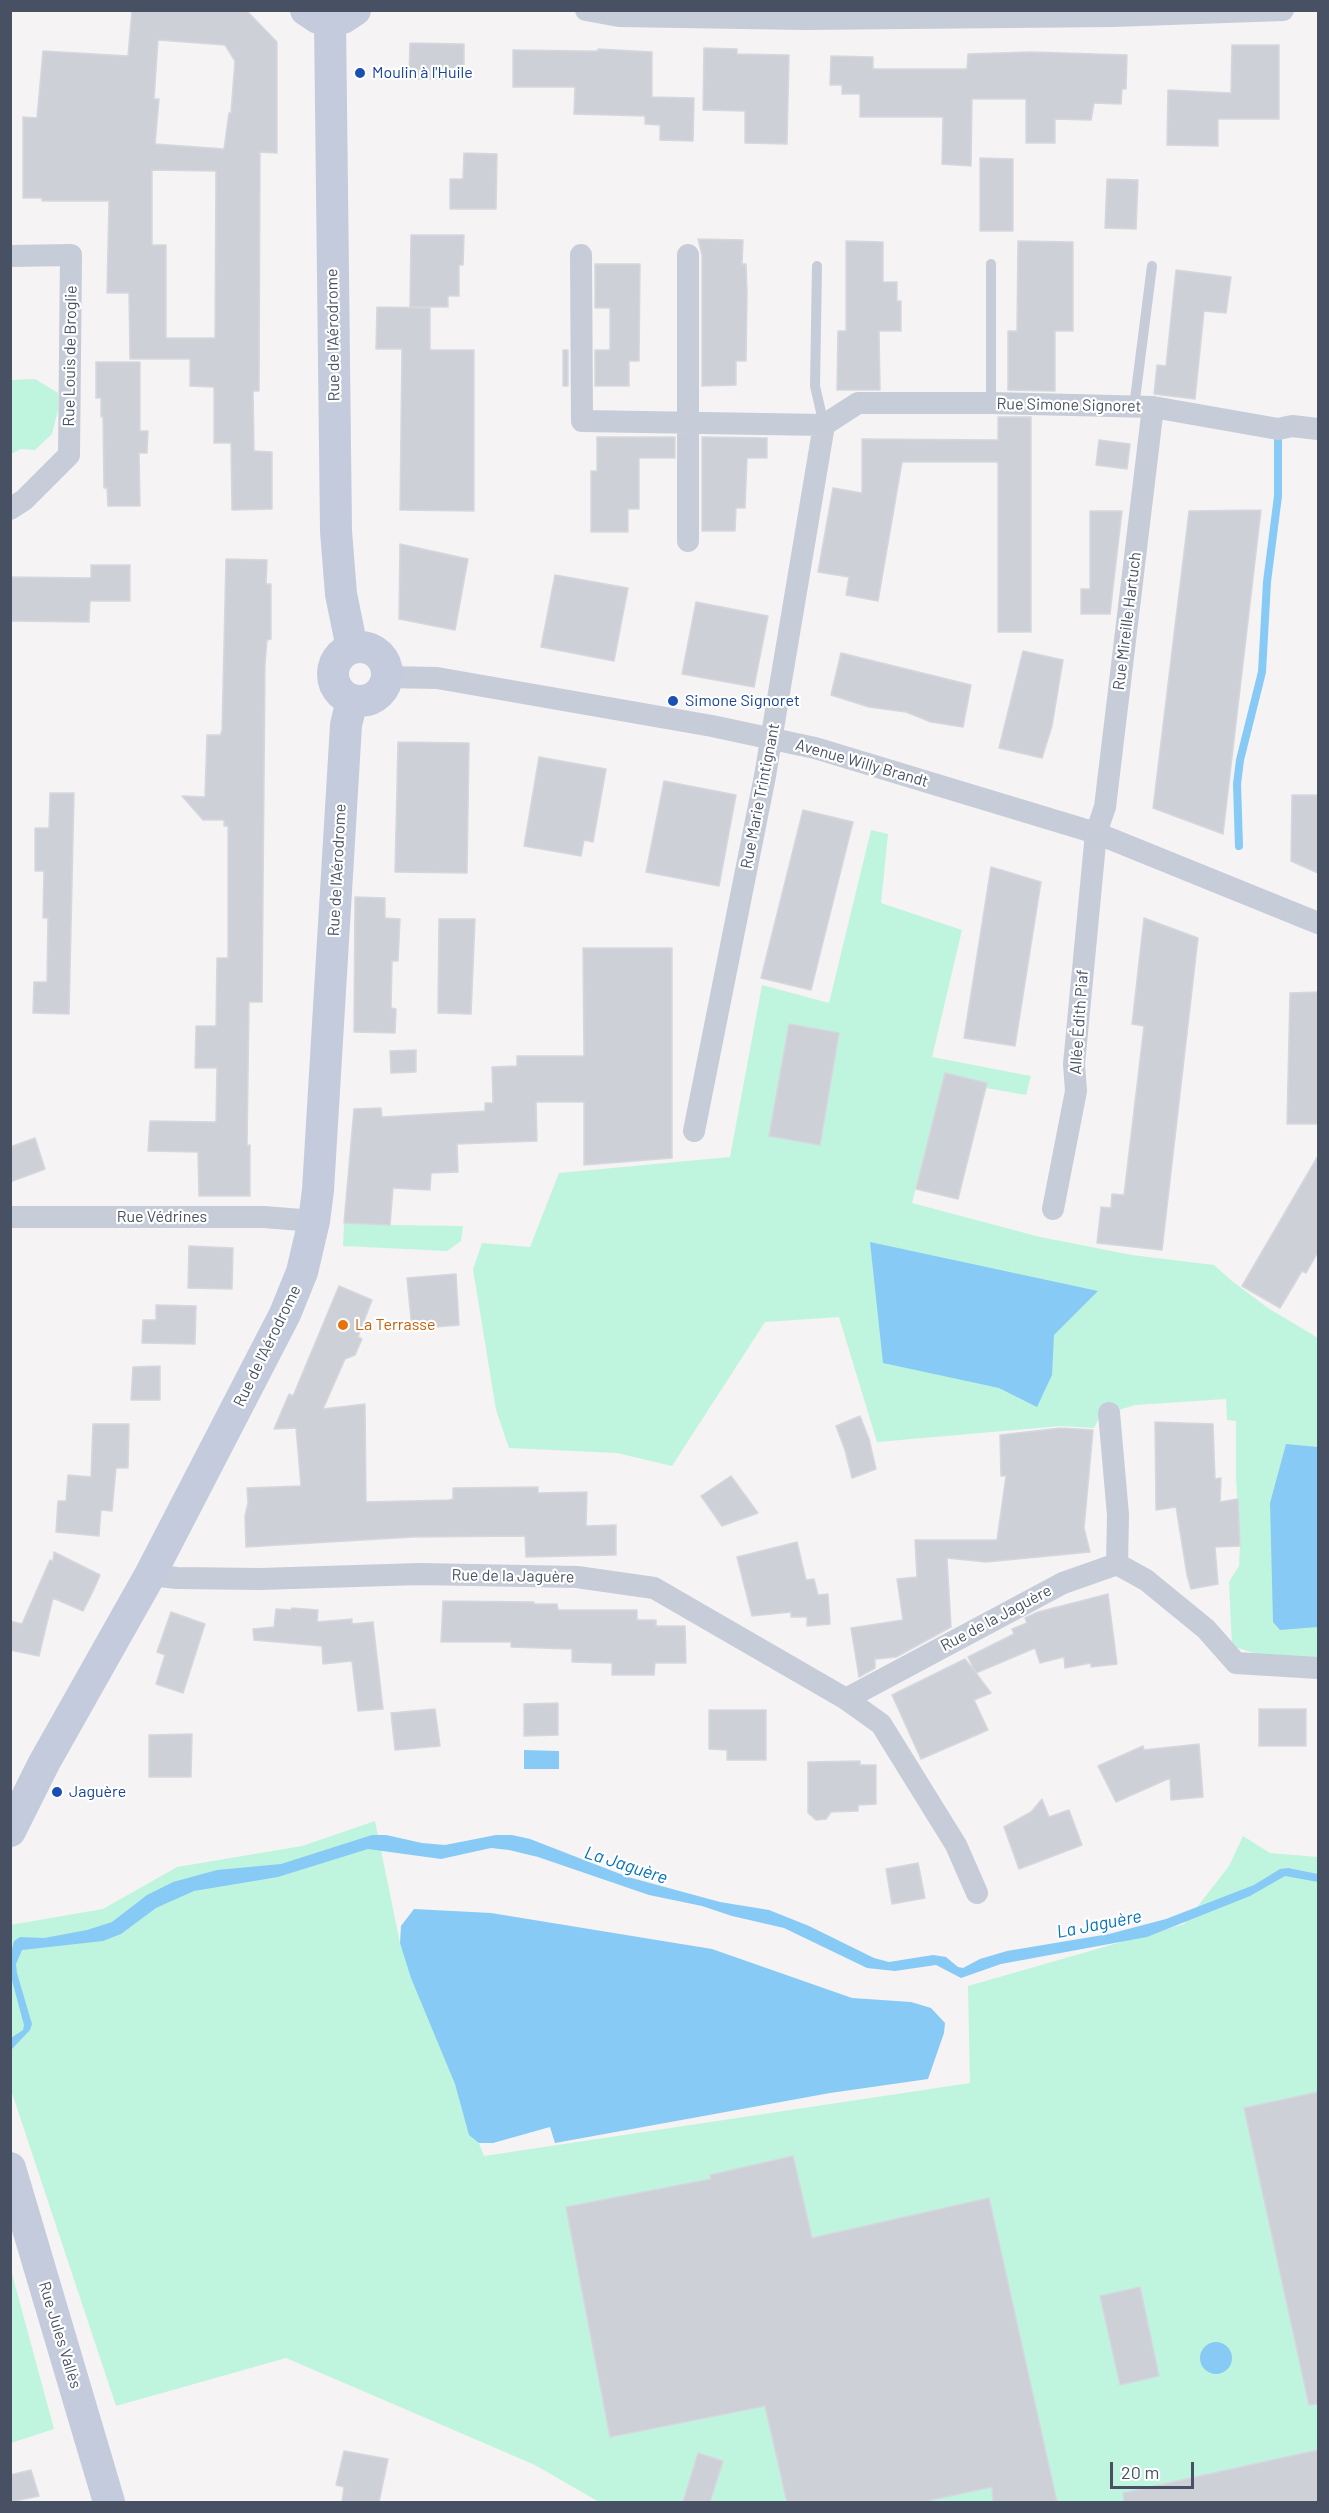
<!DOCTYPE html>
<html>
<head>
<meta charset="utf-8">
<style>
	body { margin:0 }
	#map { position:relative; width:1329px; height:2513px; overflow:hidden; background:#f5f3f3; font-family:Barlow,sans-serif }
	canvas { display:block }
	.frame { position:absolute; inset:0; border:12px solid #485163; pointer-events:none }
	.scale { position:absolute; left:1110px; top:2462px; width:84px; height:27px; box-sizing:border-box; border:3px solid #485163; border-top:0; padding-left:8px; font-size:18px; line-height:21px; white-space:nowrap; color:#485163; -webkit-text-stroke:4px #fff; paint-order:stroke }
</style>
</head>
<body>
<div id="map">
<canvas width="1329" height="2513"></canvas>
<div class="frame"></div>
<div class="scale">20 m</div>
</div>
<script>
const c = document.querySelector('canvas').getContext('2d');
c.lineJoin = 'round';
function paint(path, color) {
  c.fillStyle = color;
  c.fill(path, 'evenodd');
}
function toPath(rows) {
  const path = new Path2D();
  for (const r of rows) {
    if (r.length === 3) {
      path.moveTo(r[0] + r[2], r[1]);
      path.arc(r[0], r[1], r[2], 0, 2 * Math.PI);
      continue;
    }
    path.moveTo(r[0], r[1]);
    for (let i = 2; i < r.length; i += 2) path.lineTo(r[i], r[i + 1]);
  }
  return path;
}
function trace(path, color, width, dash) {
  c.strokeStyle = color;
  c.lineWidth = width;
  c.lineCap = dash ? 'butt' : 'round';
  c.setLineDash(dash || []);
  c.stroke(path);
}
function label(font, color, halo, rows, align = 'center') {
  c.font = font + ' Barlow,sans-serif';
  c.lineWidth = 4.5;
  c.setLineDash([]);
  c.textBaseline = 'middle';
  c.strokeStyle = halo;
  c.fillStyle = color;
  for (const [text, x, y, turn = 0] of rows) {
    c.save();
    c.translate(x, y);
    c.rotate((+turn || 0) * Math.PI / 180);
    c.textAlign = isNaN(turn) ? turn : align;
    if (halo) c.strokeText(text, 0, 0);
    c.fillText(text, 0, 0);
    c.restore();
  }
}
const green = toPath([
	[35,379,58,393,58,410,52,434,35,450,21,449,11,454,11,380],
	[871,830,888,834,881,903,962,930,932,1057,1031,1076,1026,1095,986,1088,987,1083,945,1073,912,1203,1040,1237,1132,1255,1214,1265,1232,1281,1268,1308,1318,1338,1318,1659,1266,1657,1232,1646,1229,1582,1239,1566,1240,1546,1236,1477,1236,1421,1227,1420,1226,1399,1135,1405,1100,1416,1094,1428,1061,1426,877,1442,839,1317,765,1322,672,1466,617,1453,509,1448,496,1410,473,1269,482,1243,530,1247,559,1173,730,1157,762,985,829,1003],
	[789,1025,839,1033,820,1145,769,1136],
	[344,1223,390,1225,463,1226,461,1241,447,1251,343,1246],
	[375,1821,400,1943,484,2156,970,2083,968,1986,1184,1924,1229,1866,1243,1836,1270,1853,1318,1857,1318,2502,599,2502,535,2465,286,2358,116,2406,11,2090,10,1925,103,1909,177,1867,302,1846],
	[11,2270,54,2429,11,2443,10,2443]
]);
const water = toPath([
	[870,1242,1098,1291,1054,1335,1052,1375,1037,1407,999,1388,883,1363],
	[1286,1444,1318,1447,1318,1627,1280,1630,1273,1622,1270,1503],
	[524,1750,559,1751,559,1769,524,1769],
	[372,1835,386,1835,422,1843,445,1845,496,1835,512,1835,530,1839,628,1877,720,1902,769,1910,809,1926,874,1958,889,1962,933,1955,946,1957,958,1967,963,1968,980,1959,1007,1951,1109,1934,1166,1919,1254,1885,1280,1869,1288,1868,1318,1874,1318,1882,1285,1876,1250,1896,1147,1937,1001,1964,961,1978,936,1965,895,1971,867,1968,784,1928,732,1916,702,1906,649,1895,538,1857,509,1850,491,1848,441,1859,368,1849,278,1877,194,1891,156,1908,121,1934,103,1941,22,1950,16,1964,17,1973,32,2024,30,2030,11,2050,11,2038,23,2030,24,2025,10,1973,12,1949,14,1941,20,1937,44,1938,87,1930,112,1922,147,1895,173,1882,217,1870,281,1864],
	[414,1909,491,1913,712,1949,852,1998,911,2002,931,2008,945,2023,944,2033,928,2079,830,2093,555,2143,550,2127,493,2143,479,2143,469,2135,455,2084,411,1978,400,1943,401,1926],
	[1216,2358,16]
]);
const stream = toPath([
	[1239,846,1237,784,1240,760,1262,672,1267,582,1278,496,1278,430]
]);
const building = toPath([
	[132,10,246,10,277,42,277,153,260,152,259,391,253,391,254,451,272,452,272,509,232,510,231,443,214,443,214,387,190,386,190,359,130,359,129,293,107,293,109,201,42,201,42,198,23,198,23,117,37,118,43,51,128,56,132,10],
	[158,40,225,45,235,61,231,113,229,113,224,149,155,144,159,99,154,99,158,40],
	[152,170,216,171,215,338,166,338,166,245,152,245,152,170],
	[410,43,464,44,464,79,409,79,410,43],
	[1232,45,1279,45,1279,119,1218,119,1218,146,1167,145,1168,90,1231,93,1232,45],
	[704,48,737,49,737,54,789,55,787,144,745,143,745,111,703,110,704,48],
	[598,49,652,52,652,97,694,98,693,141,660,140,660,125,645,124,645,116,574,114,575,87,513,87,513,50,584,51,598,51,598,49],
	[1031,52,1127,55,1126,89,1122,89,1121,104,1094,103,1091,120,1055,119,1055,143,1026,143,1026,99,972,99,971,166,942,164,943,117,860,117,860,94,842,94,842,85,830,85,831,56,873,57,873,69,967,69,968,54,1031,52],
	[464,153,497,154,496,209,450,209,450,179,463,179,464,153],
	[980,158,1013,159,1013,231,980,231,980,158],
	[1107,179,1138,180,1136,229,1105,228,1107,179],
	[411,235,464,235,463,265,459,265,459,296,448,296,448,307,410,307,411,235],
	[698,239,743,240,742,264,746,264,747,294,746,361,736,361,736,385,702,386,702,255,698,239],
	[846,241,883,242,883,282,897,282,897,301,901,301,901,331,879,331,880,390,837,390,838,331,846,331,846,241],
	[1018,241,1073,242,1073,331,1055,331,1055,391,1008,390,1008,331,1017,331,1018,241],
	[595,264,640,264,639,361,629,361,629,386,595,386,595,350,610,350,610,308,595,308,595,264],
	[1176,270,1231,277,1226,313,1204,311,1195,399,1154,394,1157,365,1166,366,1176,270],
	[377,307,430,308,430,350,474,350,474,511,400,510,402,349,376,349,377,307],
	[563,350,568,350,568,386,563,386,563,350],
	[96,362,140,362,140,431,148,431,147,453,139,453,140,506,108,506,107,488,104,488,103,417,101,417,101,398,96,398,96,362],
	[998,417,1031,417,1031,632,998,632,998,462,902,462,878,601,846,595,849,577,818,572,833,488,862,493,862,439,998,440,998,417],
	[597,437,675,437,675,458,639,458,639,509,628,509,628,532,591,532,591,471,597,471,597,437],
	[702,437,767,438,767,458,747,458,745,508,736,508,735,531,702,531,702,437],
	[1099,440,1130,444,1127,469,1096,465,1099,440],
	[1261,510,1223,834,1153,808,1189,511,1261,510],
	[1090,511,1122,511,1110,614,1081,614,1081,589,1090,589,1090,511],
	[400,544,468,559,455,630,399,619,400,544],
	[226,559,267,560,266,584,271,584,271,639,267,640,265,664,262,1002,249,1002,247,1146,250,1145,250,1196,199,1196,198,1152,148,1151,150,1121,216,1122,217,1068,195,1068,196,1026,216,1026,217,958,228,958,228,826,224,826,224,820,203,820,182,796,205,797,207,735,220,735,222,731,226,559],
	[91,565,130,565,130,601,90,601,89,622,10,621,10,577,91,578,91,565],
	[555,575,628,588,614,661,541,647,555,575],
	[696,602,768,616,754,687,682,674,696,602],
	[1023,651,1063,660,1052,726,1042,758,999,748,1023,651],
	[841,653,971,685,963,727,931,722,906,712,869,707,831,695,841,653],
	[398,742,469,743,467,873,395,872,398,742],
	[539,757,606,769,593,842,584,840,581,856,524,846,539,757],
	[664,781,736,795,719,886,646,872,664,781],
	[50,793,74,793,69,1014,33,1013,34,982,47,982,48,918,43,918,44,871,35,871,35,828,49,828,50,793],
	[1292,795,1318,795,1318,873,1291,861,1292,795],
	[803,810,853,822,811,990,761,978,803,810],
	[991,867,1041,882,1015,1046,964,1038,991,867],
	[355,897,385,898,385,918,400,919,398,961,392,961,391,1008,396,1009,395,1033,354,1032,355,897],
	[1144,918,1198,938,1162,1250,1097,1243,1101,1207,1111,1208,1112,1194,1124,1195,1144,1026,1132,1024,1144,918],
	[439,919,475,919,471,1014,438,1013,439,919],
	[583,948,672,948,672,1158,584,1165,584,1102,536,1102,537,1141,457,1144,458,1172,431,1173,430,1190,393,1188,390,1225,344,1223,354,1109,381,1108,382,1117,485,1111,485,1103,493,1103,492,1067,517,1066,517,1056,584,1056,583,948],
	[1318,992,1318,1124,1287,1124,1290,993,1318,992],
	[789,1024,839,1033,820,1145,769,1136,789,1024],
	[416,1050,416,1072,391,1073,390,1051,416,1050],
	[945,1073,987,1083,958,1199,916,1189,945,1073],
	[35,1138,45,1169,10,1182,10,1147,35,1138],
	[1318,1156,1318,1252,1306,1273,1302,1271,1280,1308,1242,1286,1318,1156],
	[189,1246,233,1248,232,1289,188,1288,189,1246],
	[456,1274,459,1325,412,1329,407,1278,456,1274],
	[339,1286,372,1300,358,1337,362,1339,355,1355,345,1359,323,1409,365,1404,366,1502,449,1500,453,1499,453,1488,538,1487,538,1493,587,1492,586,1526,616,1525,616,1555,526,1557,525,1536,413,1537,246,1547,245,1516,248,1503,247,1488,301,1486,296,1428,274,1429,289,1394,293,1396,339,1286],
	[156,1305,196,1306,195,1344,142,1343,143,1320,156,1320,156,1305],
	[160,1366,160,1400,131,1400,133,1367,160,1366],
	[860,1416,869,1439,876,1469,852,1478,845,1450,836,1426,860,1416],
	[1155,1422,1213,1424,1215,1479,1221,1478,1220,1502,1238,1499,1240,1546,1215,1547,1218,1584,1191,1589,1187,1575,1176,1507,1156,1510,1155,1422],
	[93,1424,129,1424,128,1468,116,1468,112,1511,101,1510,99,1536,56,1532,58,1501,66,1501,68,1475,91,1477,93,1424],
	[1061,1428,1093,1430,1084,1528,1090,1552,986,1562,947,1558,951,1627,896,1657,876,1659,875,1657,875,1668,859,1677,851,1628,903,1620,897,1579,917,1577,915,1540,997,1540,1006,1476,1001,1476,1000,1435,1061,1428],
	[731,1476,758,1513,722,1526,701,1496,731,1476],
	[797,1542,806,1580,814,1579,818,1595,828,1594,830,1624,807,1626,807,1617,791,1617,791,1612,752,1616,737,1557,797,1542],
	[54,1552,100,1575,94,1589,83,1611,53,1598,39,1656,10,1650,10,1621,22,1624,50,1560,53,1561,54,1552],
	[1108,1594,1117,1664,1091,1667,1091,1663,1065,1668,1064,1657,1040,1663,1035,1648,976,1673,991,1693,974,1700,988,1730,921,1759,892,1695,965,1659,976,1673,968,1657,1014,1634,1012,1629,1027,1623,1025,1618,1038,1612,1108,1594],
	[443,1601,534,1602,534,1604,557,1604,558,1610,637,1610,637,1620,656,1620,656,1626,685,1626,686,1663,655,1663,654,1675,612,1675,612,1663,572,1662,572,1649,511,1647,511,1642,441,1642,443,1601],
	[292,1608,318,1610,317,1622,352,1619,352,1624,373,1622,383,1709,358,1711,352,1661,323,1664,322,1646,254,1640,253,1629,274,1627,276,1609,291,1610,292,1608],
	[171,1612,205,1624,183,1693,156,1684,165,1655,157,1652,171,1612],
	[558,1703,558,1735,524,1736,524,1704,558,1703],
	[435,1709,440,1746,395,1750,391,1713,435,1709],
	[1259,1709,1306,1709,1306,1746,1259,1746,1259,1709],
	[709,1710,766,1710,766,1760,727,1760,727,1750,709,1749,709,1710],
	[192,1734,191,1777,149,1777,149,1735,192,1734],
	[1199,1744,1203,1797,1171,1800,1170,1778,1116,1802,1098,1766,1143,1746,1144,1750,1199,1744],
	[860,1761,860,1765,876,1765,876,1804,858,1805,858,1811,831,1812,826,1819,816,1820,808,1813,808,1762,860,1761],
	[1042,1799,1049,1817,1069,1810,1082,1845,1019,1869,1004,1827,1031,1812,1042,1799],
	[918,1863,925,1898,892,1904,886,1869,918,1863],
	[1318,2092,1318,2404,1309,2405,1244,2108,1318,2092],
	[793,2156,812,2238,989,2198,1057,2502,993,2502,992,2487,922,2502,787,2502,765,2406,610,2437,566,2207,711,2179,710,2175,793,2156],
	[1140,2287,1159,2376,1120,2385,1100,2296,1140,2287],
	[1318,2450,1318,2502,1124,2502,1123,2493,1318,2450],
	[344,2451,388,2459,379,2502,342,2502,344,2487,336,2485,344,2451],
	[698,2453,723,2461,710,2502,683,2502,698,2453],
	[31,2470,39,2496,10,2502,10,2475,31,2470]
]);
const lane = toPath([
	[817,266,815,386,824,425],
	[991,403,991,264],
	[1134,407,1152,266]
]);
const street = toPath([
	[586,10,619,16,805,19,1113,16,1283,10],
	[581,255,582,421,824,425],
	[10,256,71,255,69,455,24,500,10,509],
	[824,425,858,403,991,403,1153,407,1278,429,1292,426,1318,429],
	[688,541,688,255],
	[386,677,437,678,712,726,815,748,1096,833,1318,923],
	[694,1131,765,776,824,425],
	[1053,1209,1076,1091,1074,1064,1096,833,1105,807,1153,407],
	[10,1217,264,1217,314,1221],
	[1109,1413,1118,1515,1117,1564],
	[150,1575,177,1578,260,1579,420,1574,577,1577,654,1588,846,1699,1063,1583,1117,1564,1146,1580,1206,1629,1236,1663,1318,1668],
	[846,1699,881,1724,956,1845,977,1893]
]);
const secondary = toPath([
	[306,10,318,18,330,20,343,18,355,10],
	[330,20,336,531,341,594,352,648],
	[360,674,27],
	[10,1831,44,1763,150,1575,285,1314,302,1272,314,1221,318,1190,346,725,352,700],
	[10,2168,109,2502]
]);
const markers = [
	[360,73,6,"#1a4fb4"],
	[673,701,6,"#1a4fb4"],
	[343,1325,6,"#e8710a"],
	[57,1792,6,"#1a4fb4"]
];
const transitNames = [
	["Moulin à l'Huile",372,73],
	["Simone Signoret",685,701],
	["Jaguère",69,1792]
];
const streetNames = [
	["Rue de l'Aérodrome",333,335,-91],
	["Rue Louis de Broglie",70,356,-89],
	["Rue Simone Signoret",1069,405,1],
	["Rue Mireille Hartuch",1127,621,-83],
	["Avenue Willy Brandt",862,763,16],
	["Rue Marie Trintignant",760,796,-79],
	["Rue de l'Aérodrome",337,870,-87],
	["Allée Édith Piaf",1079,1022,-86],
	["Rue Védrines",162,1217],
	["Rue de l'Aérodrome",267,1346,-64],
	["Rue de la Jaguère",513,1576,1],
	["Rue de la Jaguère",996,1618,-28],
	["Rue Jules Vallès",60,2335,73]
];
const foodNames = [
	["La Terrasse",355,1325]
];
const waterNames = [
	["La Jaguère",626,1865,18],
	["La Jaguère",1099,1924,-11]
];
paint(green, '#bff5de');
paint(water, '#88caf6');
trace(stream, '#88caf6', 8);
paint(building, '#ced0d8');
trace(building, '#d6d7de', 1.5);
trace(lane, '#c6ccd8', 10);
trace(street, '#c6ccd8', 22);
trace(secondary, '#c4cbdd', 32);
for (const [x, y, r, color] of markers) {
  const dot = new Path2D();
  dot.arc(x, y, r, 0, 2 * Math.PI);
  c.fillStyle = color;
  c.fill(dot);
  trace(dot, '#fff', 2);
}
label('16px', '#164399', '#fff', transitNames, 'left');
label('16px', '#485163', '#fff', streetNames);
label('16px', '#c56008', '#fff', foodNames, 'left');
label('italic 18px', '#0071be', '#fff', waterNames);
</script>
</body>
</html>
